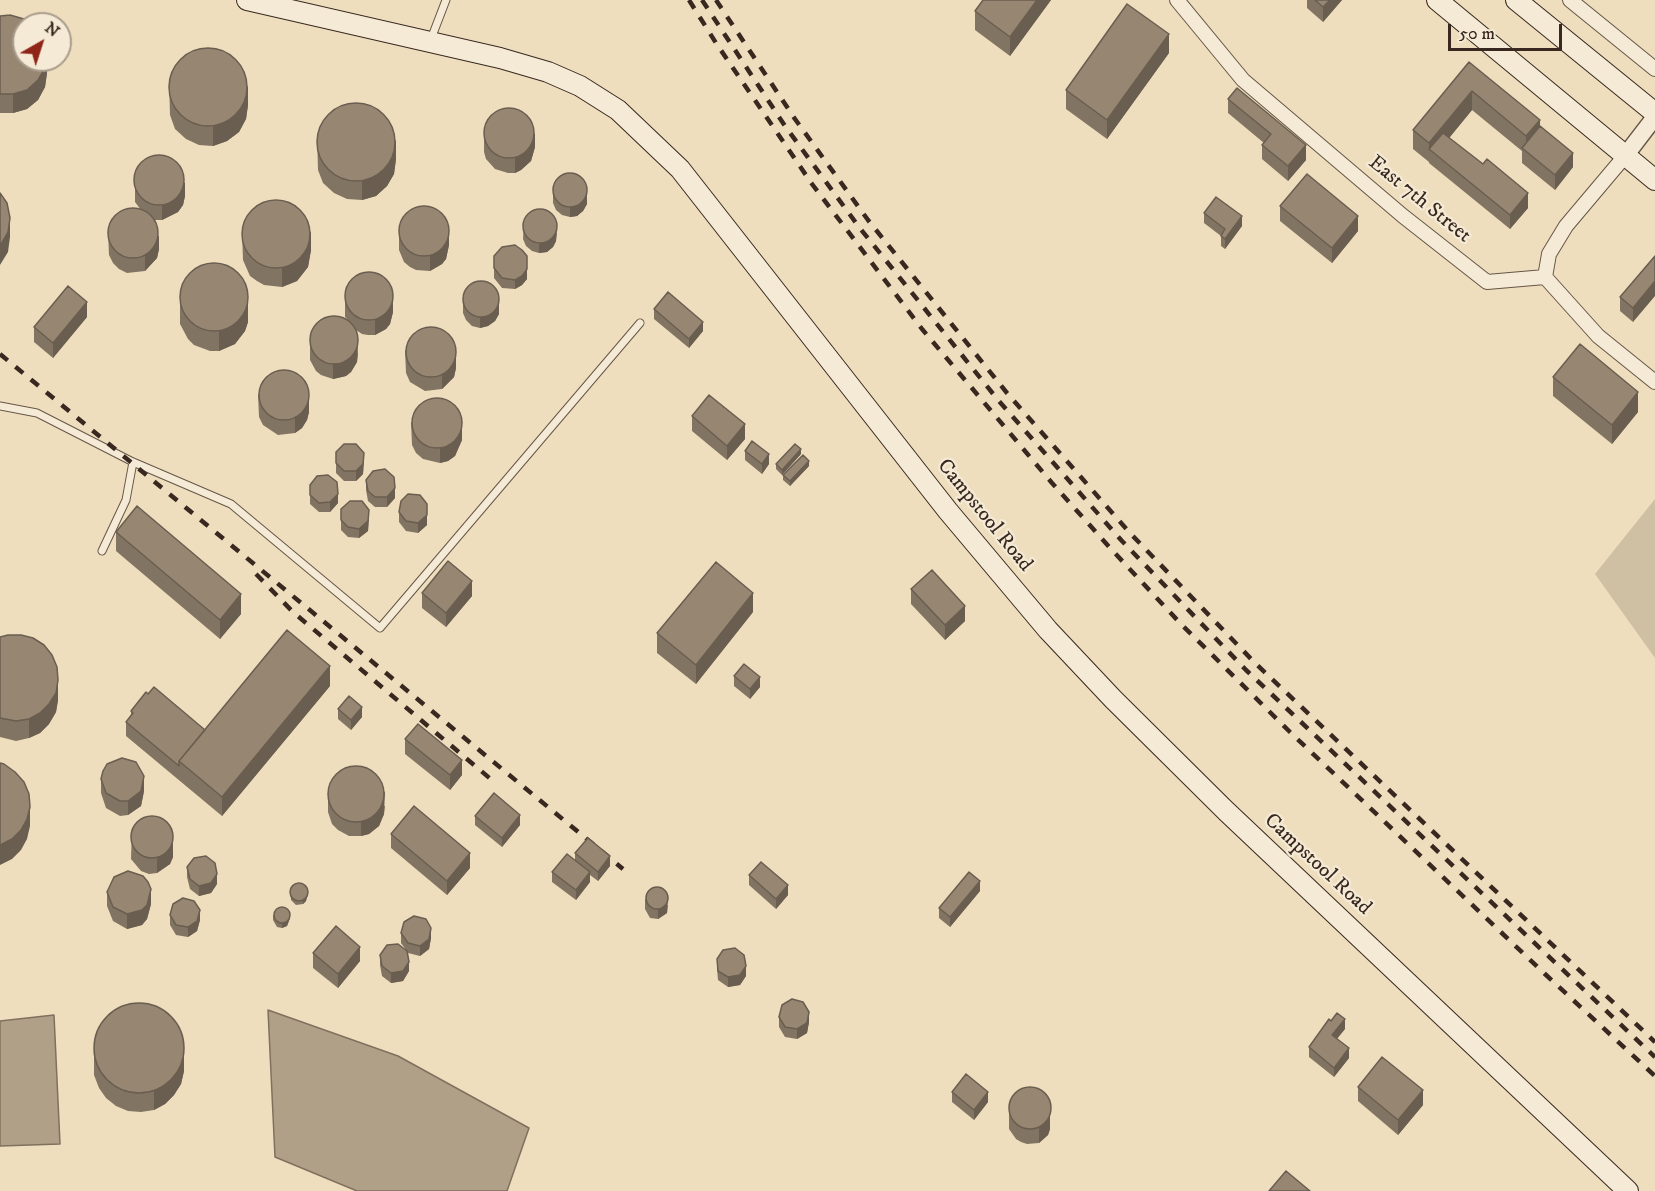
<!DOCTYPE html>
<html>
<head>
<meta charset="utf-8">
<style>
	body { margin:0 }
	#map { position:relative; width:1655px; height:1191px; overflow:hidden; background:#eedebe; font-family:"IM FELL DW Pica",serif }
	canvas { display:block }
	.north { position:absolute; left:12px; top:12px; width:60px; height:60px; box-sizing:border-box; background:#f4ead5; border:2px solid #a99c8c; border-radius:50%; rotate:39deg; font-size:16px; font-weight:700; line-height:24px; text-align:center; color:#38281f }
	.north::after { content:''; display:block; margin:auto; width:21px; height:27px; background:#8f2418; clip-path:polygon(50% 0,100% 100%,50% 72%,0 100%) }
	.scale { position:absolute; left:1448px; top:24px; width:114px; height:27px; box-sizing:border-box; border:3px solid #38281f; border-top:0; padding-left:8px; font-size:18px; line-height:21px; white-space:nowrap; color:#38281f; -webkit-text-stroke:4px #f4ead5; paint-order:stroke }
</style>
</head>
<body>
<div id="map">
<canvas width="1655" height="1191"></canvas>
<div class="north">N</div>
<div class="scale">50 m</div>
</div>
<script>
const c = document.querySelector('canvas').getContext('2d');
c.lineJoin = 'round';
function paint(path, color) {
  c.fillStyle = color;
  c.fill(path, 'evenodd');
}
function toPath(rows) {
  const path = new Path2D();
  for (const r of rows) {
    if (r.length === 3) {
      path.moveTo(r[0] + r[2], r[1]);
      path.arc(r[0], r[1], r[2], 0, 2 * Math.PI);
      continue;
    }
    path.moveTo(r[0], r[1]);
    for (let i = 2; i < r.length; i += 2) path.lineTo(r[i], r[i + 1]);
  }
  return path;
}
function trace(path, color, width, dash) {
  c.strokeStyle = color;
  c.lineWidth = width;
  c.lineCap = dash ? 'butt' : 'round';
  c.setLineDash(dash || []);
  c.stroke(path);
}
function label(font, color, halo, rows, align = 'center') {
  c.font = font + ' "IM FELL DW Pica",serif';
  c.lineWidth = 4.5;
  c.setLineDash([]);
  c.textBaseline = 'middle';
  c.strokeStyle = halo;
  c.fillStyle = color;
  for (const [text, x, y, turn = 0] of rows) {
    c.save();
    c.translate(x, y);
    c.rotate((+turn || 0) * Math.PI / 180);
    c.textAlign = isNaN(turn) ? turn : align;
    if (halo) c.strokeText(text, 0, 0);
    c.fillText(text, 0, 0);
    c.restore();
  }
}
const green = toPath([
	[1655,499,1655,658,1595,574]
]);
const water = toPath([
	[268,1010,398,1056,529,1128,507,1191,357,1191,275,1157,268,1010],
	[54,1015,60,1144,0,1146,0,1021,54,1015]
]);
const service = toPath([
	[431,39,446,0],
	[0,406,37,413,133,462,231,504,380,628,640,323],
	[102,551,126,500,133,462]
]);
const minor = toPath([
	[1177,0,1243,80,1403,216,1487,282,1545,277],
	[1570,0,1655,69],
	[1545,277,1598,336,1655,382],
	[1545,277,1549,254,1566,226,1625,156]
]);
const tertiary = toPath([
	[1625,156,1655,117]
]);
const secondary = toPath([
	[247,0,500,58,548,72,580,86,618,110,680,169,948,511,1048,630,1113,699,1226,811,1628,1191],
	[1437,0,1655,180],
	[1516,0,1655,113]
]);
const rail = toPath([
	[689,0,716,43,812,184,922,329,1052,483,1112,550,1180,623,1290,732,1545,974,1655,1076],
	[702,0,785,126,859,227,998,400,1122,541,1246,670,1655,1057],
	[716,0,795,119,868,220,1007,393,1130,533,1254,662,1655,1042],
	[0,354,623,869],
	[256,574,293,612,493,781]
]);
const wall = toPath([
	[1051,0,1010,56,975,30,975,11],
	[1307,0,1342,0,1323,22,1307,8],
	[0,16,47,60,47,73,45,87,38,100,27,109,13,113,0,113],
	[1169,53,1107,139,1066,109,1066,90],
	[1469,62,1540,126,1573,167,1555,190,1522,163,1522,151,1472,110,1449,138,1483,164,1528,208,1510,229,1429,163,1429,162,1413,149,1413,130],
	[169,81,248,105,246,119,239,132,227,141,213,146,199,145,186,139,175,129,170,115],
	[1228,99,1306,160,1288,181,1262,159,1262,145,1264,143,1228,113],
	[484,130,535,147,531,161,521,170,515,173,508,173,495,169,486,159,484,152],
	[317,136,396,159,394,174,387,186,376,196,362,200,347,199,334,193,323,183,318,170],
	[135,187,185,196,183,205,178,212,162,220,155,220,159,249,157,258,145,271,127,273,119,269,113,263,109,255,108,231,141,210,135,202],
	[553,193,587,197,587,204,583,211,577,216,570,217,562,215,556,210,553,203],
	[1280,206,1358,231,1332,263,1280,221],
	[1204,213,1242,226,1225,249,1221,246,1221,236,1204,223],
	[524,222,557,233,556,241,553,247,547,252,539,253,532,251,526,246,523,239],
	[399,228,449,245,446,259,442,264,430,271,416,270,410,267,404,262,399,250],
	[242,232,311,250,308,267,297,281,282,287,264,285,257,281,250,276,243,260],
	[494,256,527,256,527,279,522,285,515,289,502,288,494,278],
	[1655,256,1633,322,1620,311,1620,297],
	[463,294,499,296,499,314,495,321,488,326,480,328,472,326,466,320,463,313],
	[345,296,393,312,390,324,386,329,375,335,368,335,362,334,356,330,358,355,357,362,351,372,346,376,333,379,321,375,316,371,310,360,310,339,347,319,345,317],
	[180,304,248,322,245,331,235,344,219,351,210,351,194,345,188,339,180,324],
	[654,309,703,331,689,348,654,319],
	[87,317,53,358,34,342,34,327],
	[405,350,456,368,454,377,442,389,425,391,410,382,406,373],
	[1553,377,1638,412,1612,444,1553,396],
	[258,394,309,412,307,420,302,428,295,433,278,435,263,425,259,417],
	[692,416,745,439,727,460,692,431],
	[411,422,462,440,455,456,448,461,440,463,423,459,416,453,412,445],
	[745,451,769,464,762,474,745,460],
	[336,452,364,463,363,474,356,481,344,481,336,473],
	[801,454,782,475,776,469,776,464],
	[809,466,790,486,783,480,783,475],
	[366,480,395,498,387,507,375,507,368,501,366,490],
	[310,485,338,503,330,512,319,512,310,504],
	[341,509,369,520,368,531,359,538,348,537,341,530],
	[399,512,427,514,427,525,418,533,406,531,399,522],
	[116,532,241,614,220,639,116,551],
	[911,589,965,621,945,640,911,604],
	[422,593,472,596,446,627,422,608],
	[753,612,696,684,657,653,657,633],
	[0,637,58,700,56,712,49,724,40,733,29,738,16,741,0,737],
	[734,676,760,687,750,699,734,686],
	[330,686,222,816,126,736,126,722,131,716,131,711,148,694,205,730],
	[338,709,362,717,351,730,338,719],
	[405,739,462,775,450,790,405,754],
	[101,779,144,791,141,806,128,815,120,816,106,808,101,793],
	[328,798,385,806,384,814,379,826,369,834,361,836,349,836,338,830,332,824,328,812],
	[475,816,520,825,502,847,475,825],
	[132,829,173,834,173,857,170,864,157,873,149,874,141,871,131,859],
	[391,834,470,868,447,895,391,848],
	[575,853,610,866,598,881,590,875,590,882,576,900,552,882,552,872,575,861],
	[187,867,217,884,211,893,199,896,190,889,187,877],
	[749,875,788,895,776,909,749,885],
	[290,888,308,894,306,901,303,904,296,905,291,900],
	[980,891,950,927,939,918,939,908],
	[107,892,151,904,147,919,142,925,127,929,113,921,107,906],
	[645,899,668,905,667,913,658,919,650,918,645,909],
	[170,915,200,920,197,931,188,937,176,935,170,925],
	[273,915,290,918,287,926,282,928,277,927,273,920],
	[401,933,431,938,429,949,420,956,408,953,409,971,403,981,391,983,382,976,380,965,380,955,406,950,401,943],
	[313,953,360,961,338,988,313,968],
	[717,959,746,976,740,985,728,987,718,980,717,969],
	[779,1017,809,1022,807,1033,797,1039,785,1037,779,1027],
	[1345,1029,1337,1039,1349,1058,1334,1077,1309,1057,1309,1047],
	[94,1043,184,1071,181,1084,174,1095,165,1104,154,1110,141,1112,128,1111,116,1106,106,1098,99,1088,94,1075],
	[1358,1087,1423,1105,1398,1135,1358,1101],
	[952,1092,988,1102,974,1120,952,1102],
	[1009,1102,1050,1129,1048,1135,1039,1143,1027,1144,1021,1142,1016,1139,1009,1129]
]);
const shadedWall = toPath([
	[1037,0,1051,0,1010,56,1010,37],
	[1330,0,1342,0,1323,22,1323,7],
	[1169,34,1169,53,1107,139,1107,120],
	[46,60,47,60,47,73,45,87,38,100,27,109,13,113,13,94],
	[248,86,248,105,246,119,239,132,227,141,213,146,213,127],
	[1472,91,1472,110,1436,154,1429,149,1429,162,1429,143],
	[1540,120,1540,139,1526,152,1526,136],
	[535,133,535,147,531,161,521,170,515,173,515,158],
	[396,140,396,159,394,174,387,186,376,196,362,200,362,181],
	[1306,145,1306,160,1288,181,1288,166],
	[1573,153,1573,167,1555,190,1555,175],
	[185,182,185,196,183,205,178,212,162,220,162,206],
	[587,187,587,204,583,211,577,216,570,217,570,207],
	[1528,193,1528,208,1510,229,1510,215],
	[1242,216,1242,226,1225,249,1225,239],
	[1358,216,1358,231,1332,263,1332,248],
	[10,218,10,237,8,252,0,265,0,246],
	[557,223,556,241,553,247,547,252,539,253,539,244],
	[311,231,311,250,308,267,297,281,282,287,282,268],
	[449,231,449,245,446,259,442,264,430,271,430,256],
	[159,235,159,249,157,258,145,271,145,256],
	[527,269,527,279,522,285,515,289,515,280],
	[1655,281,1655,296,1633,322,1633,308],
	[393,297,393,312,390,324,386,329,375,335,375,320],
	[87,302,87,317,53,358,53,343],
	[248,303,248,322,245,331,235,344,219,351,219,331],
	[499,304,499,314,495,321,488,326,480,328,480,318],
	[703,322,703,331,689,348,689,339],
	[358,340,357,362,351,372,346,376,333,379,333,364],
	[456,354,456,368,454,377,442,389,442,375],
	[1638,392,1638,412,1612,444,1612,425],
	[309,397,309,412,307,420,302,428,295,433,295,418],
	[745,424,745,439,727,460,727,446],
	[462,425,462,440,455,456,448,461,440,463,440,449],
	[801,449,801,454,782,475,782,470],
	[364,453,363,474,356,481,356,471],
	[769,454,769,464,762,474,762,464],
	[809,461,809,466,790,486,790,481],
	[395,488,395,498,387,507,387,497],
	[338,494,338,503,330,512,330,502],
	[427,504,427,525,418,533,418,523],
	[369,510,368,531,359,538,359,529],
	[472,581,472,596,446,627,446,613],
	[753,593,753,612,696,684,696,665],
	[241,594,241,614,220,639,220,620],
	[965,606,965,621,945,640,945,625],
	[330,666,330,686,222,816,222,797],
	[760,677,760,687,750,699,750,689],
	[58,680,58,700,56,712,49,724,40,733,29,738,29,719],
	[362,707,362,717,351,730,351,720],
	[462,760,462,775,450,790,450,775],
	[144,776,144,791,141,806,128,815,128,801],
	[385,791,384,814,379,826,369,834,361,836,361,822],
	[30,807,30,826,27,839,21,850,12,859,0,865,0,845],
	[520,815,520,825,502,847,502,838],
	[173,842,173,857,170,864,157,873,157,859],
	[470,853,470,868,447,895,447,881],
	[610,856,610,866,598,881,598,872],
	[590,872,590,882,576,900,576,890],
	[217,874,217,884,211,893,199,896,199,886],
	[980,881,980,891,950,927,950,917],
	[788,885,788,895,776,909,776,899],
	[151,889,151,904,147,919,142,925,127,929,127,914],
	[308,889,306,901,303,904,303,899],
	[668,895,667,913,658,919,658,910],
	[200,910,200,920,197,931,188,937,188,927],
	[290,913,290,918,287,926,282,928,282,923],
	[431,928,431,938,429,949,420,956,420,946],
	[360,947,360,961,338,988,338,974],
	[409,962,409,971,403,981,391,983,391,973],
	[746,966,746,976,740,985,728,987,728,977],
	[809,1012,809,1022,807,1033,797,1039,797,1029],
	[1345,1019,1345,1029,1332,1044,1332,1035],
	[1349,1048,1349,1058,1334,1077,1334,1068],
	[184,1052,184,1071,181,1084,174,1095,165,1104,154,1110,154,1090],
	[1423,1090,1423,1105,1398,1135,1398,1120],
	[988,1092,988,1102,974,1120,974,1110],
	[1050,1114,1050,1129,1048,1135,1039,1143,1039,1128]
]);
const building = toPath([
	[983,0,1037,0,1010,37,975,11,983,0],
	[1315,0,1330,0,1323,7,1315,0],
	[1127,4,1169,34,1107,120,1066,90,1127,4],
	[10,15,24,19,32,24,24,24,24,60,46,60,45,68,38,80,27,90,13,94,0,94,0,16,10,15],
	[208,87,39],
	[1469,62,1540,120,1526,136,1472,91,1429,143,1413,130,1469,62],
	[1237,88,1306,145,1288,166,1262,145,1271,134,1228,99,1237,88],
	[356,142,39],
	[509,133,25],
	[1540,126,1573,153,1555,175,1522,148,1540,126],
	[1443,133,1483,164,1487,159,1528,193,1510,215,1429,149,1443,133],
	[159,180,25],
	[570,190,17],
	[1307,174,1358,216,1332,248,1280,206,1307,174],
	[0,193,7,203,10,218,8,232,0,246,0,193],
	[1216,197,1242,216,1225,239,1221,236,1225,229,1204,213,1216,197],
	[276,234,34],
	[424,231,25],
	[133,233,25],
	[540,226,17],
	[515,245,522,250,527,256,527,269,522,276,515,280,502,278,494,268,494,256,502,247,515,245],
	[1655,256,1655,281,1633,308,1620,297,1655,256],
	[214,297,34],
	[369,296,24],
	[481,299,18],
	[68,286,87,302,53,343,34,327,68,286],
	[668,292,703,322,689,339,654,309,668,292],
	[334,340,24],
	[431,352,25],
	[1580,344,1638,392,1612,425,1553,377,1580,344],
	[284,395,25],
	[709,395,745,424,727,446,692,416,709,395],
	[437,423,25],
	[752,441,769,454,762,464,745,451,752,441],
	[344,444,356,444,364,453,363,464,356,471,344,471,336,463,336,452,344,444],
	[795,444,801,449,782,470,776,464,795,444],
	[803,455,809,461,790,481,783,475,803,455],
	[385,469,394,477,395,488,387,497,375,497,368,491,366,480,373,471,385,469],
	[328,475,337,482,338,494,330,502,319,503,310,495,310,485,317,476,328,475],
	[408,494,420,495,427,504,427,515,418,523,406,521,399,512,401,501,408,494],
	[350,501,362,501,369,510,368,521,359,529,348,527,341,520,341,509,350,501],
	[137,506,241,594,220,620,116,532,137,506],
	[448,561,472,581,446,613,422,593,448,561],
	[716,562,753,593,696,665,657,633,716,562],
	[932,570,965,606,945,625,911,589,932,570],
	[287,630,330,666,222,797,179,761,287,630],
	[8,635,21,635,33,638,44,645,52,655,57,667,58,680,56,693,49,704,40,713,29,719,16,721,0,718,0,637,8,635],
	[744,664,760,677,750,689,734,676,744,664],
	[154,687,205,730,179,761,179,766,126,722,133,713,131,711,146,692,148,694,154,687],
	[349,696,362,707,351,720,338,709,349,696],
	[418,724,462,760,450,775,405,739,418,724],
	[122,758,136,762,144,776,141,791,128,801,120,801,106,793,101,779,103,771,107,764,122,758],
	[0,763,4,764,15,772,24,782,29,794,30,807,27,819,21,830,12,839,0,845,0,763],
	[356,794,28],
	[494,793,520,815,502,838,475,816,494,793],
	[414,806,470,853,447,881,391,834,414,806],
	[152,837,21],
	[588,838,610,856,598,872,575,853,588,838],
	[567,854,590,872,576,890,552,872,567,854],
	[206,856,215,863,217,874,211,883,199,886,190,879,187,867,194,858,206,856],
	[761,862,788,885,776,899,749,875,761,862],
	[128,871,143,876,148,882,151,889,147,905,142,910,127,914,113,907,107,892,114,877,128,871],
	[969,872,980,881,950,917,939,908,969,872],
	[299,892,9],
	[657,898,11],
	[183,898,194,901,200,910,197,921,188,927,176,925,170,915,173,904,183,898],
	[282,915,8],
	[414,916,426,919,431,928,429,939,420,946,408,943,401,933,404,922,414,916],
	[336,926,360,947,338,974,313,953,336,926],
	[398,944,407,951,409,962,403,971,391,973,382,966,380,955,387,945,398,944],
	[735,948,744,955,746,966,740,975,728,977,718,971,717,959,723,950,735,948],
	[792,999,803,1002,809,1012,807,1023,797,1029,785,1027,779,1017,782,1005,792,999],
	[139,1048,45],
	[1337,1013,1345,1019,1332,1035,1349,1048,1334,1068,1309,1047,1329,1019,1331,1021,1337,1013],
	[1382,1057,1423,1090,1398,1120,1358,1087,1382,1057],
	[966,1074,988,1092,974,1110,952,1092,966,1074],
	[1030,1108,21],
	[1286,1171,1310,1191,1269,1191,1286,1171]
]);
const streetNames = [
	["East 7th Street",1419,200,39],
	["Campstool Road",984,516,51],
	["Campstool Road",1317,865,43]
];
paint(green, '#cfbfa3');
paint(water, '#b0a088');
trace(water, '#80705e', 1.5);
trace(service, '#665647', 9);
trace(minor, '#665647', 16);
trace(tertiary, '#665647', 19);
trace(secondary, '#38281f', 22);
trace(service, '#f4ead5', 7);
trace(minor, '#f4ead5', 14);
trace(tertiary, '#f4ead5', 16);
trace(secondary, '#f4ead5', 20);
trace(rail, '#38281f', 4.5, [10, 10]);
paint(wall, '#827462');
paint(shadedWall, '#6a5e50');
paint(building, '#978772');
trace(building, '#6a5e50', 1.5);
label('21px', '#38281f', '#f4ead5', streetNames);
</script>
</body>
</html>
